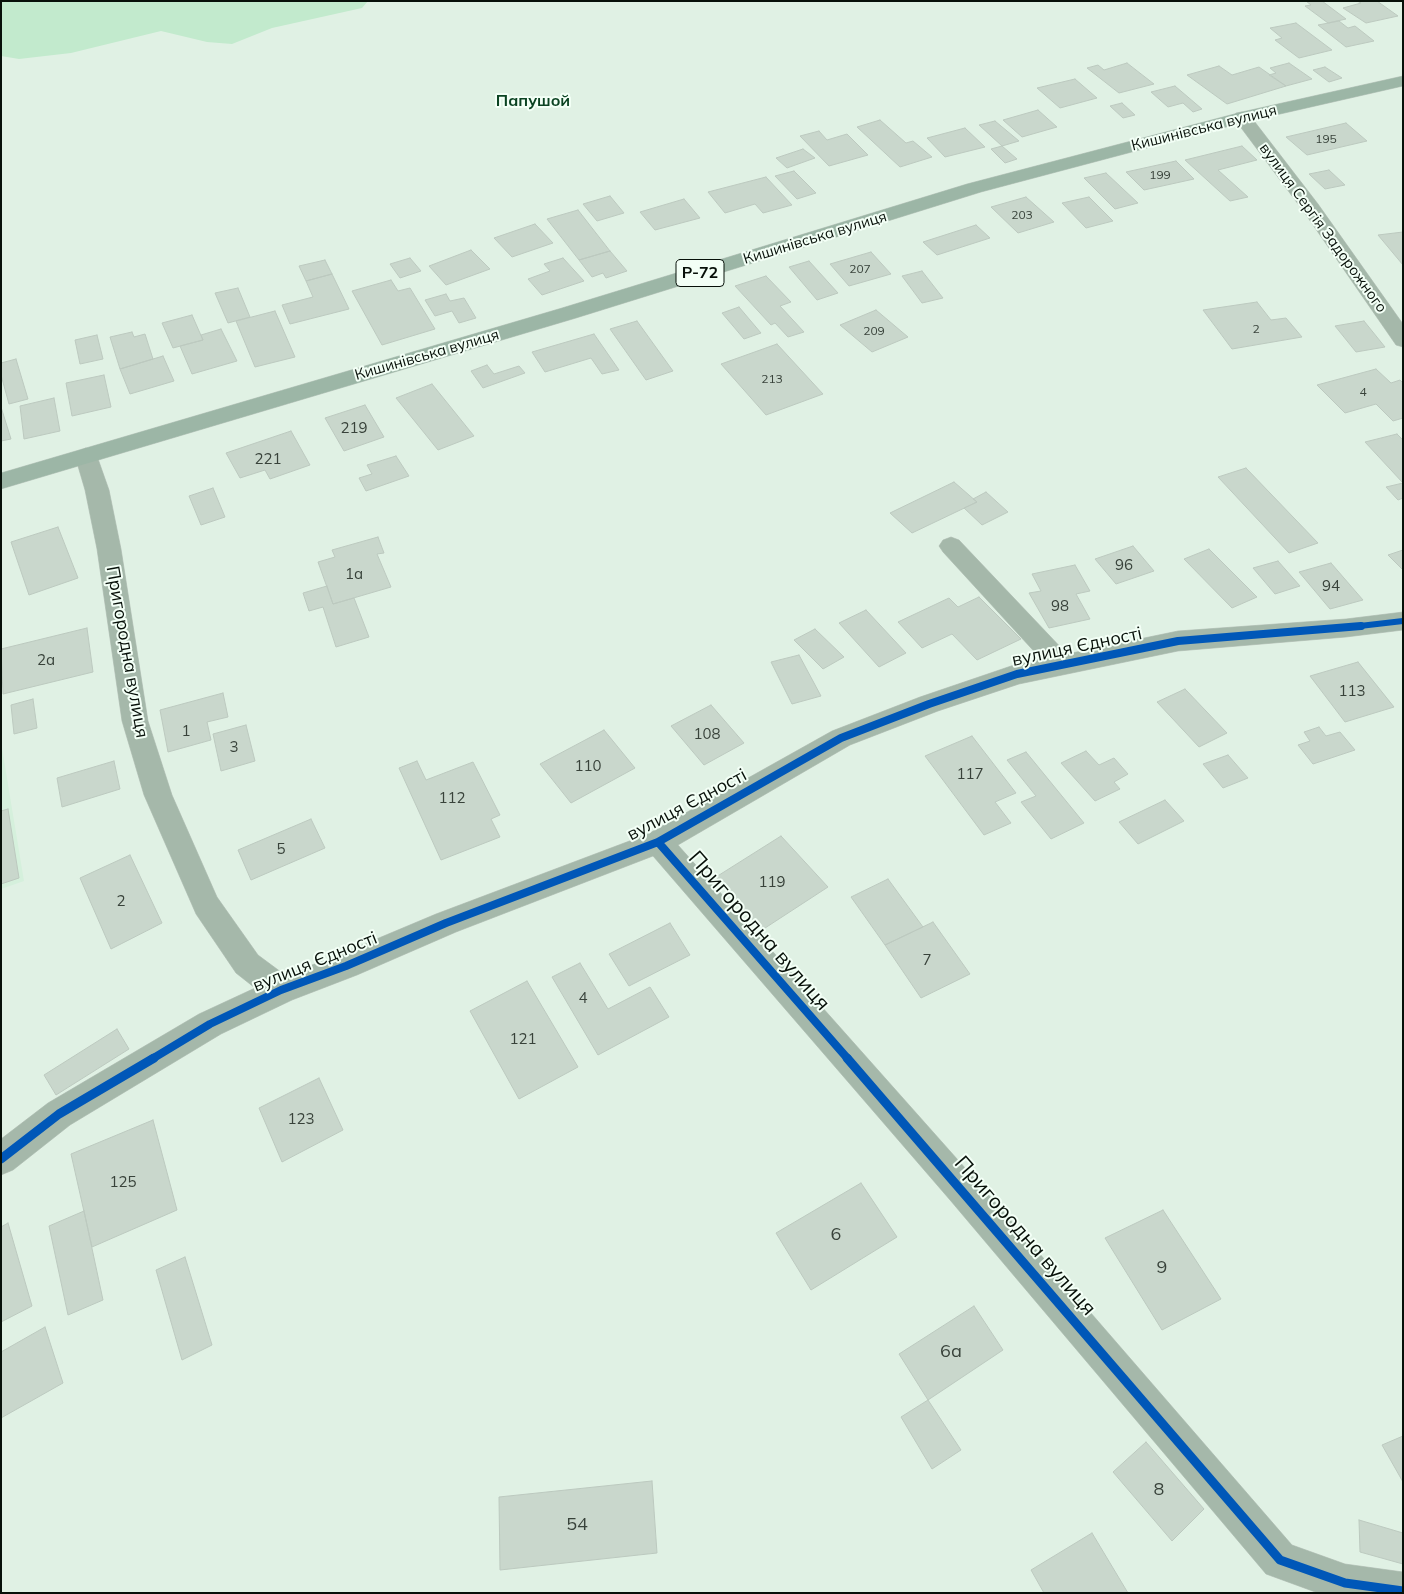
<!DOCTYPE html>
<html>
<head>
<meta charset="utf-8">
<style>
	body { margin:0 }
	#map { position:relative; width:1404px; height:1594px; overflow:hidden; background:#e0f1e4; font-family:Mulish,sans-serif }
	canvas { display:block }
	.frame { position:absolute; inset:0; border:2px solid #071009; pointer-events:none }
</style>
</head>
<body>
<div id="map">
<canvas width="1404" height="1594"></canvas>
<div class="frame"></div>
</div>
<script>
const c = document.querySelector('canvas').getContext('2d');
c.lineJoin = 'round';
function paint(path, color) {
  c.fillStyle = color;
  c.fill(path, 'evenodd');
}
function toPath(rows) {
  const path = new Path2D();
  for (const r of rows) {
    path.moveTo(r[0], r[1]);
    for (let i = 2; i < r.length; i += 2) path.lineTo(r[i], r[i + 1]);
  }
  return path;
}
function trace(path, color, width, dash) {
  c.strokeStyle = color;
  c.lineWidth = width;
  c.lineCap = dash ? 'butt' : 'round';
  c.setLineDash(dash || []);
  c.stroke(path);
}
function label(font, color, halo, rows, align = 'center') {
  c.font = font + ' Mulish,sans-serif';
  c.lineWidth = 4;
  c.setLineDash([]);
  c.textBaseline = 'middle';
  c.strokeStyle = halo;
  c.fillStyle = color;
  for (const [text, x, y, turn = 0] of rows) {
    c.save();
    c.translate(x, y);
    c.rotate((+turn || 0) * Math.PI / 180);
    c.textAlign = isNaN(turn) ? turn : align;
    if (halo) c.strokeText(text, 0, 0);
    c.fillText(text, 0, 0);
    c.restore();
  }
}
const built = toPath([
	[1,742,24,881,1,889]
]);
const green = toPath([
	[1,1,368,1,362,8,272,28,232,44,207,42,161,31,71,53,19,59,1,56]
]);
const building = toPath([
	[1306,1,1322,1,1346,19,1328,23,1305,6,1311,5,1306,1],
	[1357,1,1377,1,1398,16,1366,23,1343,8,1361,3,1357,1],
	[1339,21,1348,28,1355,26,1374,41,1346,47,1318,25,1339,21],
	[1296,23,1332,50,1299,58,1275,40,1282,38,1270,28,1296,23],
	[1127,63,1154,84,1119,93,1087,68,1098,65,1104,70,1127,63],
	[1289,63,1312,79,1286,86,1269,75,1276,73,1270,68,1289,63],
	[1219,66,1232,75,1259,67,1286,86,1227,104,1187,75,1219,66],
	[1325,67,1342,78,1329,82,1313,70,1325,67],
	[1075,79,1097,98,1060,108,1037,88,1075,79],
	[1175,86,1202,109,1193,112,1183,103,1168,107,1151,92,1175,86],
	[1122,103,1135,115,1123,118,1110,106,1122,103],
	[1038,110,1057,127,1022,137,1003,120,1038,110],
	[880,120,906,143,913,141,932,157,900,167,857,127,880,120],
	[995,121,1019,141,1002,146,979,125,995,121],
	[1346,123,1367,141,1307,155,1286,137,1346,123],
	[965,128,985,147,945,157,927,138,965,128],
	[819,131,827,140,847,134,868,155,829,166,800,136,819,131],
	[1002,146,1017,159,1005,163,991,149,1002,146],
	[1242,146,1257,160,1218,170,1248,197,1230,201,1185,160,1242,146],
	[803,149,815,158,787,168,776,158,803,149],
	[1176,161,1194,179,1144,190,1126,172,1176,161],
	[1329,170,1345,185,1325,189,1309,174,1329,170],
	[794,171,816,193,797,199,775,176,794,171],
	[1106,173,1138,203,1115,209,1084,178,1106,173],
	[766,177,792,205,763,213,755,204,725,213,708,192,766,177],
	[610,196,624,213,597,221,583,204,610,196],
	[1026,197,1054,222,1018,233,991,207,1026,197],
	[1089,197,1113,221,1086,228,1062,203,1089,197],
	[684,199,700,218,655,230,640,212,684,199],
	[578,210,610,251,579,260,547,219,578,210],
	[535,224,553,243,512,257,494,238,535,224],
	[976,225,990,238,937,255,923,242,976,225],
	[1403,232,1403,265,1378,235,1403,232],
	[471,250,490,269,446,285,429,266,471,250],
	[610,251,627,271,606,278,603,273,592,277,579,260,610,251],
	[871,252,891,274,849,286,830,264,871,252],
	[410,258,421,271,400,278,390,264,410,258],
	[563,258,584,281,542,295,528,279,550,271,544,264,563,258],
	[325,260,332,274,306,281,299,266,325,260],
	[809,261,838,293,817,300,789,267,809,261],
	[922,271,943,298,922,303,902,276,922,271],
	[332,274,349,309,290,324,282,305,313,297,306,281,332,274],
	[766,276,791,302,780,306,804,332,788,337,775,323,771,325,735,286,766,276],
	[391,280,398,291,410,288,435,329,382,345,352,291,391,280],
	[238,288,250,317,228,323,215,293,238,288],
	[446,294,450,301,464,298,476,318,459,323,452,311,435,316,425,300,446,294],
	[1257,302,1271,320,1286,318,1302,337,1232,349,1203,310,1257,302],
	[739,307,761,333,744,339,722,313,739,307],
	[876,310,908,337,872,352,840,325,876,310],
	[275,311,295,357,255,367,236,321,275,311],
	[192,315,203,340,173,348,162,323,192,315],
	[637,321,673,371,646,380,610,329,637,321],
	[1364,321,1385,347,1356,352,1335,326,1364,321],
	[221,329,237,361,192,374,180,346,203,340,201,335,221,329],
	[132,332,134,337,145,334,153,359,120,369,110,337,132,332],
	[594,334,619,370,602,374,591,358,545,372,532,352,594,334],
	[97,335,103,359,80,364,75,340,97,335],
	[777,344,823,394,766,415,721,364,777,344],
	[163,356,174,381,130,394,120,369,163,356],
	[16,359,28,399,9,404,1,375,1,363,16,359],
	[487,365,494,374,519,366,525,373,483,388,471,371,487,365],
	[1376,369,1391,383,1400,380,1403,383,1403,418,1393,421,1376,404,1345,413,1317,385,1376,369],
	[104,375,111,407,72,416,66,383,104,375],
	[432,384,474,436,438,450,396,398,432,384],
	[54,398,60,431,24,439,20,406,54,398],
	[365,405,384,437,344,451,325,418,365,405],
	[1,407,11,439,1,441,1,407],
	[291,431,310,465,270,479,265,470,240,478,226,453,291,431],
	[1397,434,1403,440,1403,498,1398,500,1386,487,1403,483,1365,442,1397,434],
	[396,456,409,476,366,491,359,478,372,474,367,465,396,456],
	[1246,468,1318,543,1289,553,1218,477,1246,468],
	[954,482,977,502,912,533,890,513,954,482],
	[213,488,225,517,201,525,189,496,213,488],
	[986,492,1008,512,982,525,964,508,977,502,973,499,986,492],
	[58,527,78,578,29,595,11,542,58,527],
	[378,537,384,553,377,554,391,587,333,604,318,562,335,557,332,550,378,537],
	[1133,546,1154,571,1116,584,1095,559,1133,546],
	[1209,549,1257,597,1232,608,1184,559,1209,549],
	[1403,550,1403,570,1388,555,1403,550],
	[1278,561,1300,586,1275,594,1253,568,1278,561],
	[1331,563,1363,600,1330,609,1299,572,1331,563],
	[1075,565,1090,591,1076,594,1090,619,1049,628,1029,593,1041,591,1032,574,1075,565],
	[327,586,333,604,354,598,369,637,336,647,323,607,309,611,303,593,327,586],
	[979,597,1021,639,977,660,952,634,922,648,898,622,949,598,958,607,979,597],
	[866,610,906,653,879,667,839,623,866,610],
	[87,628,93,672,3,694,1,649,87,628],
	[815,629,844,657,823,669,794,640,815,629],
	[799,655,821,696,792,704,771,662,799,655],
	[1358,662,1394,707,1345,722,1310,676,1358,662],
	[1185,689,1227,733,1199,747,1157,702,1185,689],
	[223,693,228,717,207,722,211,740,168,752,160,710,223,693],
	[33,699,37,728,14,734,11,705,33,699],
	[711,705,744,743,704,765,671,726,711,705],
	[246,725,255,761,221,771,213,734,246,725],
	[1319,727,1326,736,1340,732,1355,750,1313,764,1298,745,1310,741,1304,732,1319,727],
	[604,730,635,768,571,803,540,764,604,730],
	[972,736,1016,793,995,802,1011,823,984,835,925,756,972,736],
	[1086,751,1099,765,1114,758,1128,774,1114,782,1120,789,1095,801,1061,763,1086,751],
	[1026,752,1084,823,1051,839,1021,802,1036,796,1007,760,1026,752],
	[1228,755,1248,778,1223,788,1203,764,1228,755],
	[114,761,120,789,62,807,57,778,114,761],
	[417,761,426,780,473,762,500,815,491,819,500,837,441,860,399,768,417,761],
	[1165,800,1184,821,1138,844,1119,822,1165,800],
	[8,809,19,878,1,884,1,811,8,809],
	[311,819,325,848,251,880,238,850,311,819],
	[781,836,828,887,762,930,716,877,781,836],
	[130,855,162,923,111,949,80,878,130,855],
	[888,879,923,927,885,945,851,897,888,879],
	[933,922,970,974,921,998,885,945,933,922],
	[670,923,690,955,629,986,609,954,670,923],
	[580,963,608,1009,650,987,669,1017,598,1055,552,977,580,963],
	[527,981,578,1067,519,1099,470,1011,527,981],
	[117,1029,129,1049,56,1095,44,1075,117,1029],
	[319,1078,343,1130,282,1162,259,1108,319,1078],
	[153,1120,177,1210,92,1247,71,1154,153,1120],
	[861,1183,897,1237,811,1290,776,1233,861,1183],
	[1163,1210,1221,1299,1162,1330,1105,1238,1163,1210],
	[84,1211,103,1300,68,1315,49,1226,84,1211],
	[8,1223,32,1306,1,1322,1,1227,8,1223],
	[185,1257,212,1345,182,1360,156,1270,185,1257],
	[974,1306,1003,1350,928,1400,899,1354,974,1306],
	[45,1327,63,1383,1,1418,1,1352,45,1327],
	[928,1400,961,1450,932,1469,901,1417,928,1400],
	[1403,1436,1403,1482,1382,1445,1403,1436],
	[1146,1442,1204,1509,1172,1541,1113,1472,1146,1442],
	[652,1481,657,1553,500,1570,499,1497,652,1481],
	[1359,1520,1403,1533,1403,1564,1360,1552,1359,1520],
	[1092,1533,1128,1593,1044,1593,1031,1570,1092,1533]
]);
const minor = toPath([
	[1242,112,1248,113,1318,204,1403,324,1403,347,1396,345,1304,212,1233,117,1236,113,1242,112],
	[86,448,94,451,97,456,109,490,121,549,148,721,172,795,217,897,258,955,285,975,336,956,436,914,648,834,832,731,920,697,1017,664,1041,659,943,552,939,546,943,540,951,537,959,540,1067,654,1178,631,1346,619,1403,612,1403,630,1346,637,1178,651,1019,684,938,711,850,745,678,845,974,1178,1292,1545,1345,1564,1403,1572,1403,1593,1318,1593,1266,1574,950,1200,653,856,456,932,357,975,292,1000,221,1034,70,1125,13,1170,1,1175,1,1139,48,1103,199,1014,255,988,236,973,196,914,144,795,122,721,97,549,85,490,75,456,78,451,86,448]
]);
const major = toPath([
	[1403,76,1403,86,1245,122,981,192,576,318,1,489,1,473,562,308,967,184,1242,112,1403,76]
]);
const cyclewayFar2 = toPath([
	[1351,627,1403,621]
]);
const cyclewayFar1 = toPath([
	[658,842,848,1059],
	[152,1059,210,1024,281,990,346,966,446,923,658,842,841,738,929,704,1017,674,1178,641,1361,626]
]);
const cycleway = toPath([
	[847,1058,1280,1560,1345,1583,1403,1591],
	[1,1159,59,1114,154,1058]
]);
const farNumbernames = [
	["195",1326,139],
	["199",1160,175],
	["203",1022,215],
	["207",860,269],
	["2",1256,329],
	["209",874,331],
	["213",772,379],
	["4",1363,392]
];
const farStreetnames = [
	["Кишинівська вулиця",1204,128,-14],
	["вулиця Сергія Задорожного",1323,228,54],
	["Кишинівська вулиця",815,238,-17],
	["Кишинівська вулиця",427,355,-16]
];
const numberNames = [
	["219",354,428],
	["221",268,459],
	["96",1124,565],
	["1а",354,574],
	["94",1331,586],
	["98",1060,606],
	["2а",46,660],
	["113",1352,691],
	["1",186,731],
	["108",707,734],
	["3",234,747],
	["110",588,766],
	["117",970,774],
	["112",452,798],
	["5",281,849],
	["119",772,882],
	["2",121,901],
	["7",927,960],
	["4",583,998],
	["121",523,1039],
	["123",301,1119],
	["125",123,1182]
];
const farQuarternames = [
	["Папушой",533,101]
];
const shields = [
	[700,273,48]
];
const shieldNames = [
	["Р-72",700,273]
];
const streetNames = [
	["вулиця Єдності",1077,647,-12],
	["Пригородна вулиця",127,652,80],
	["вулиця Єдності",687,805,-28],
	["вулиця Єдності",315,962,-22]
];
const nearNumbernames = [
	["6",836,1235],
	["9",1162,1268],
	["6а",951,1352],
	["8",1159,1490],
	["54",577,1525]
];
const nearStreetnames = [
	["Пригородна вулиця",759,931,49],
	["Пригородна вулиця",1025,1236,49]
];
paint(built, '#d5f0dc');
paint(green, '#c2eacd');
paint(building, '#c9d7cc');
trace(building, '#bcc9bf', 1);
trace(minor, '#bfcbc2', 1);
trace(major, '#bfcbc2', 1);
paint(minor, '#a5b8aa');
paint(major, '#9cb6a6');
trace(cyclewayFar2, '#0057b8', 6);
trace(cyclewayFar1, '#0057b8', 8);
trace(cycleway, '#0057b8', 9);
label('12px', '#38423a', null, farNumbernames);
label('15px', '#071009', '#f3fff6', farStreetnames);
label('15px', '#38423a', null, numberNames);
label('bold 16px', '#0b4322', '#f3fff6', farQuarternames);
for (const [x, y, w] of shields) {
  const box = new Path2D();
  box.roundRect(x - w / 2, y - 13.5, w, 27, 4);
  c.fillStyle = '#f3fff6';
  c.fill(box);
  trace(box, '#071009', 1);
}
label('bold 16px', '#071009', null, shieldNames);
label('18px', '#071009', '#f3fff6', streetNames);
label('18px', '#38423a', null, nearNumbernames);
label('21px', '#071009', '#f3fff6', nearStreetnames);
</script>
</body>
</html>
